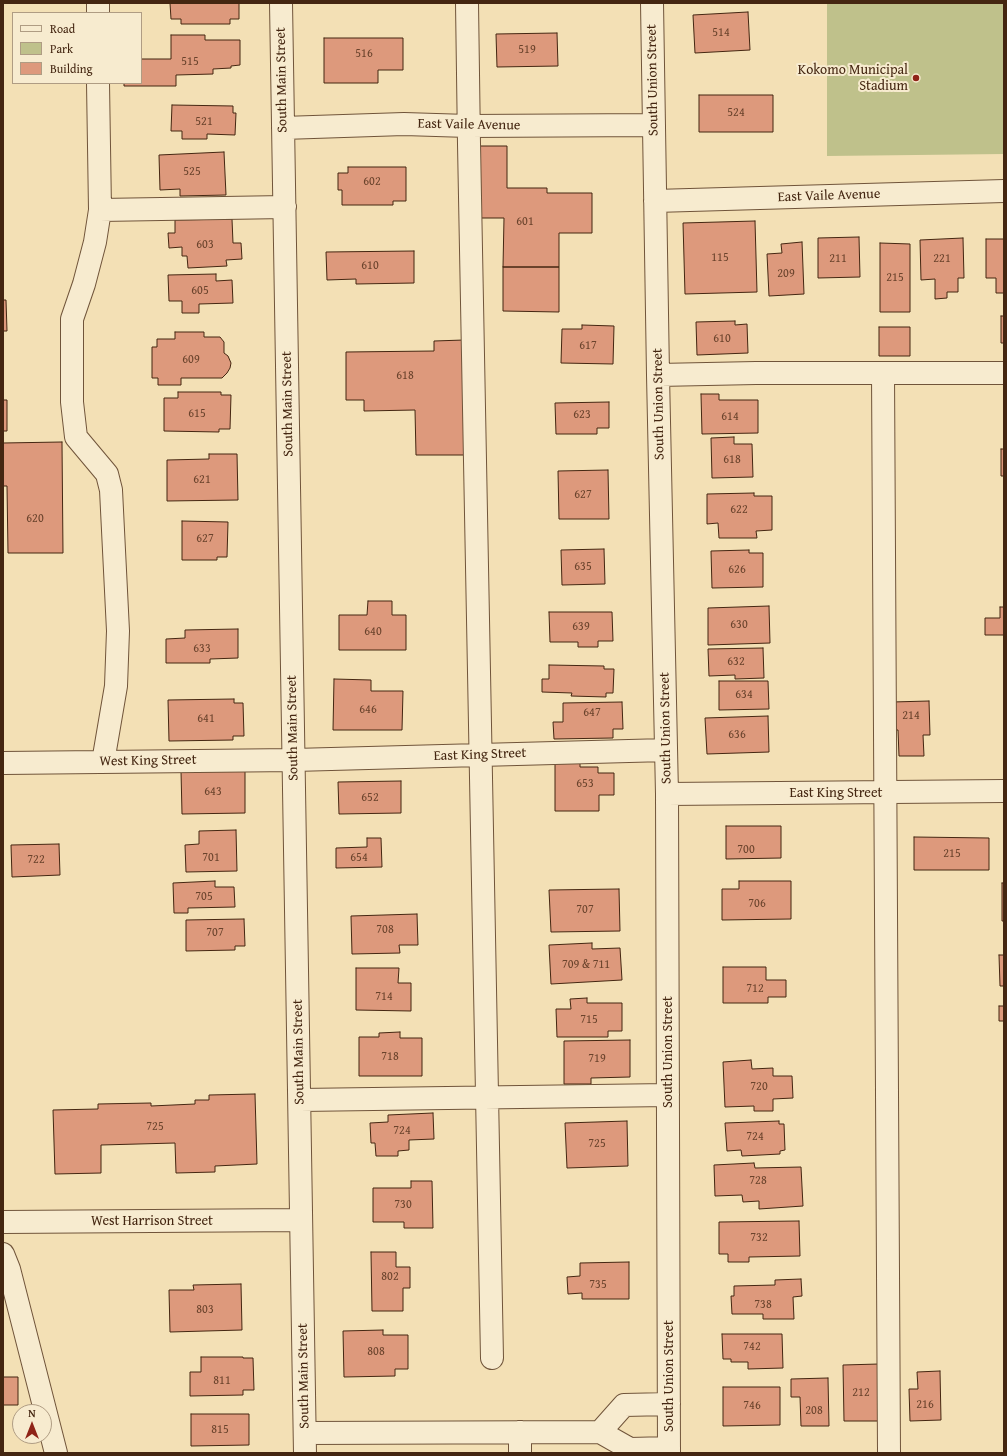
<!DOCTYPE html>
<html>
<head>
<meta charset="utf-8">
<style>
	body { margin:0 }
	#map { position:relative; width:1007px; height:1456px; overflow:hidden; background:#f3e0b5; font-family:"Gentium Book Plus",serif }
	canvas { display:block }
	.frame { position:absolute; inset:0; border:4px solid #442611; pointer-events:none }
	.legend { position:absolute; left:12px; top:12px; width:130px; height:72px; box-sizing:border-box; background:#f7ebcf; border:1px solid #af9c83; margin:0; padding:5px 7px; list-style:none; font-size:12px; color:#442611 }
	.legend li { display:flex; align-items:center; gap:8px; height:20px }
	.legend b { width:20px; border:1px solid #af9c83 }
	.north { position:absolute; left:12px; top:1404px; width:40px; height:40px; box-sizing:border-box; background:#f7ebcf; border:1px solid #af9c83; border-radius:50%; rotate:0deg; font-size:11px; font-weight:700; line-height:16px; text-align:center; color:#442611 }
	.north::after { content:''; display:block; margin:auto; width:14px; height:18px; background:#8f2418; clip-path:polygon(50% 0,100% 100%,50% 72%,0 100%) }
</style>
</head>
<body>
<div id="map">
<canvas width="1007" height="1456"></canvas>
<div class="frame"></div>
<ul class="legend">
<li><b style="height:5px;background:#f7ebcf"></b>Road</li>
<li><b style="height:11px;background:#bfc18b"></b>Park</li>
<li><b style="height:11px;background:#dd997c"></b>Building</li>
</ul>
<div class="north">N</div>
</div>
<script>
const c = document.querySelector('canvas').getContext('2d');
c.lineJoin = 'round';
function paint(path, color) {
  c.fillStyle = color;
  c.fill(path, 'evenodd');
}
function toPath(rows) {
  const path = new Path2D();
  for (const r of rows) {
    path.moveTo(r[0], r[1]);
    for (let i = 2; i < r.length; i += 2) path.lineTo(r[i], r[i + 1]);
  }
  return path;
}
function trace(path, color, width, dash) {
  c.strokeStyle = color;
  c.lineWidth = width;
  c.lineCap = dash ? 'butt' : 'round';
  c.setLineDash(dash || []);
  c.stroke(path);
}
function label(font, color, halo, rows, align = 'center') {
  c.font = font + ' "Gentium Book Plus",serif';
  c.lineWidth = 4;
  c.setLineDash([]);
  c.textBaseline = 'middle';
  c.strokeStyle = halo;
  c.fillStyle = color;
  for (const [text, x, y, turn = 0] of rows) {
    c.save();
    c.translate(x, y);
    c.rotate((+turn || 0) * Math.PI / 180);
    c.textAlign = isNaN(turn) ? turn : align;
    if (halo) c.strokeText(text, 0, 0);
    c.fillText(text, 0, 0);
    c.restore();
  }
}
const green = toPath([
	[827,3,1004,3,1004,154,827,156]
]);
const building = toPath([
	[170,3,239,3,239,19,230,19,230,24,181,24,181,19,171,19,170,3],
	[748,12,750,50,695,53,693,15,748,12],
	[557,33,558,66,497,67,496,34,557,33],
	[171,35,205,35,205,40,240,40,240,65,231,66,231,68,213,69,213,74,176,75,176,86,124,86,124,83,141,83,141,59,171,59,171,35],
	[324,38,403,38,403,70,378,70,378,83,324,83,324,38],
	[699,95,773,95,773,132,699,132,699,95],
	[172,105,233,106,233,113,236,113,235,135,207,134,207,139,182,139,182,131,171,131,172,105],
	[476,146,507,146,507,188,547,188,547,193,592,193,592,233,559,233,559,267,503,267,504,218,475,218,476,146],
	[224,152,226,195,180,196,180,189,160,190,159,155,224,152],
	[348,167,406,167,406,201,393,201,393,205,342,205,342,190,338,190,338,173,348,173,348,167],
	[232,219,233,243,241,243,242,259,226,260,227,266,188,268,187,256,182,256,182,247,169,248,168,233,175,233,175,220,232,219],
	[755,221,757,292,685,294,683,223,755,221],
	[859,237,860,277,818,278,818,238,859,237],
	[963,238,964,278,958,278,958,292,947,292,947,298,935,299,935,279,921,280,920,240,963,238],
	[986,239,1004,239,1004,293,996,293,996,278,986,278,986,239],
	[802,242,804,294,769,296,767,254,782,253,781,244,802,242],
	[880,243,910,244,910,312,880,312,880,243],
	[414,251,414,283,356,284,356,279,327,280,326,252,414,251],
	[503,267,559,267,559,312,503,311,503,267],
	[216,274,216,281,232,280,233,303,199,304,199,313,182,313,182,301,169,301,168,275,216,274],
	[3,300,6,300,7,331,3,331,3,300],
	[1001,316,1004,316,1004,343,1001,343,1001,316],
	[735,321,735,325,747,324,748,353,697,355,696,322,735,321],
	[582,325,614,326,613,364,561,363,562,329,582,329,582,325],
	[879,327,910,327,910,356,879,356,879,327],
	[175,332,204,332,204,337,220,337,224,342,224,353,228,356,231,363,230,368,227,373,222,378,181,378,181,385,158,385,158,378,152,378,152,347,157,347,157,339,175,339,175,332],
	[464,340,465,455,416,455,415,410,364,411,364,400,346,400,346,352,434,351,434,341,464,340],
	[178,392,221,392,221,395,231,395,230,429,219,429,219,432,164,431,164,398,178,398,178,392],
	[701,394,719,394,719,400,758,400,758,433,702,434,701,394],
	[3,400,7,400,7,431,3,431,3,400],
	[609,402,609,428,597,428,597,434,556,434,555,403,609,402],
	[734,437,734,444,752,444,753,477,712,478,711,438,734,437],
	[62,442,63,553,8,553,7,486,3,486,3,443,62,442],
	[1001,449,1004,449,1004,476,1001,476,1001,449],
	[209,454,237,454,238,500,167,501,167,460,209,459,209,454],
	[608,470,609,519,559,519,558,471,608,470],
	[754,493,754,496,772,496,772,530,756,531,757,538,719,538,718,523,707,524,707,494,754,493],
	[182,521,228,522,227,557,217,557,217,560,182,560,182,521],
	[604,549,605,584,562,585,561,550,604,549],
	[749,550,749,553,763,553,763,587,712,588,711,551,749,550],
	[368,601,392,601,392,615,406,615,406,650,339,650,339,615,367,615,368,601],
	[769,606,770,643,708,645,708,608,769,606],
	[1000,607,1004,607,1004,635,985,635,985,618,1000,618,1000,607],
	[549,612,612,612,613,641,598,641,598,647,578,647,578,642,550,642,549,612],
	[238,629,238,658,210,659,210,663,166,663,166,639,185,638,185,630,238,629],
	[763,648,764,678,735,679,735,675,709,676,708,649,763,648],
	[549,665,604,666,604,669,614,669,613,693,606,693,606,697,571,696,572,693,542,692,542,679,549,679,549,665],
	[334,679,371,680,371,691,403,691,402,730,333,730,334,679],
	[719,681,768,681,769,709,719,710,719,681],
	[234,699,234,703,243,703,244,736,233,736,233,740,169,741,168,700,234,699],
	[929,701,930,735,923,735,924,756,899,756,898,730,893,730,892,702,929,701],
	[622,702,623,729,613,729,613,738,554,739,553,722,563,722,563,703,622,702],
	[768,716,769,752,707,754,705,718,768,716],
	[580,759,580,767,598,767,598,773,614,773,614,795,599,795,599,811,555,811,555,760,580,759],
	[245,770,245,813,182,814,181,771,245,770],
	[401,781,401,813,339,814,338,782,401,781],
	[726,826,781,826,781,858,726,859,726,826],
	[236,830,237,871,186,872,185,845,199,844,199,831,236,830],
	[914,837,989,838,989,870,914,870,914,837],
	[367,838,381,838,382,867,336,868,336,848,367,847,367,838],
	[59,844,60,875,12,877,11,845,59,844],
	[215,881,215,887,234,887,235,907,188,908,188,913,174,913,173,883,215,881],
	[739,881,791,881,791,919,722,920,722,889,739,889,739,881],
	[1002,883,1004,883,1004,921,1002,921,1002,883],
	[619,889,620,931,551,932,549,890,619,889],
	[417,914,418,945,399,945,400,953,352,954,351,916,417,914],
	[244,919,245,946,235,946,235,950,186,951,186,920,244,919],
	[592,943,592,949,620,948,622,980,551,984,549,945,592,943],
	[999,955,1004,955,1004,986,1000,986,999,955],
	[723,967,766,967,766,980,786,980,786,997,768,997,768,1003,723,1003,723,967],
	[356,968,399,968,398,983,411,983,411,1011,356,1010,356,968],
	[587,998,587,1003,622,1003,622,1031,608,1031,608,1037,557,1037,556,1009,571,1009,570,999,587,998],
	[999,1006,1004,1006,1004,1021,999,1021,999,1006],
	[400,1032,400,1038,422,1038,422,1076,359,1076,359,1037,379,1037,379,1033,400,1032],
	[630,1040,630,1077,591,1078,591,1084,564,1084,564,1041,630,1040],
	[751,1060,752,1069,773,1068,773,1076,792,1076,793,1098,773,1099,773,1111,754,1111,754,1106,725,1107,723,1062,751,1060],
	[255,1094,257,1164,215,1166,215,1172,176,1173,175,1143,101,1145,101,1173,55,1174,53,1110,98,1109,98,1104,151,1103,151,1106,195,1104,195,1100,209,1100,209,1095,255,1094],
	[433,1113,434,1139,409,1140,409,1150,398,1151,398,1156,376,1156,375,1143,371,1143,370,1123,388,1122,388,1115,433,1113],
	[627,1121,628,1166,567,1168,565,1123,627,1121],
	[779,1121,779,1124,784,1124,785,1150,780,1151,780,1154,742,1156,741,1150,727,1151,725,1123,779,1121],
	[754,1163,755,1168,801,1167,803,1206,759,1209,759,1201,743,1202,742,1195,715,1196,714,1165,754,1163],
	[411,1181,432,1181,433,1228,404,1228,404,1222,373,1222,373,1188,411,1188,411,1181],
	[799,1221,800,1256,749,1257,749,1262,728,1262,728,1254,719,1254,719,1222,799,1221],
	[371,1252,396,1252,396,1267,410,1267,410,1288,403,1288,403,1311,372,1311,371,1252],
	[629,1262,629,1299,582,1299,582,1293,568,1294,567,1277,580,1276,580,1263,629,1262],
	[801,1279,802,1296,793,1297,794,1319,763,1319,763,1314,732,1314,731,1296,734,1296,734,1286,775,1285,775,1280,801,1279],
	[241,1284,242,1330,170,1332,169,1290,194,1290,193,1285,241,1284],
	[383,1330,383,1335,408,1335,408,1369,395,1369,395,1376,344,1377,343,1331,383,1330],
	[722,1334,782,1334,783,1368,748,1369,748,1362,731,1362,731,1359,723,1359,722,1334],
	[201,1357,243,1357,243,1358,253,1358,254,1390,243,1390,243,1395,190,1396,190,1372,201,1372,201,1357],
	[879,1364,879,1421,844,1421,843,1365,879,1364],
	[940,1371,941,1420,910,1421,909,1389,918,1389,917,1372,940,1371],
	[3,1377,18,1377,18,1405,3,1405,3,1377],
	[828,1378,829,1426,801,1426,800,1397,791,1397,791,1379,828,1378],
	[723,1387,780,1387,780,1425,723,1426,723,1387],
	[191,1414,249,1414,249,1445,191,1446,191,1414]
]);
const minor = toPath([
	[98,3,98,13],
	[281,3,305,1453],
	[467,3,469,144,492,1358],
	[652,3,658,375,667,794,669,1453],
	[98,83,100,210,95,242,84,284,72,319,72,402,76,437,107,474,111,490,118,631,116,686,103,762],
	[283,128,404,124,468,126,654,125],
	[655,201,1004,191],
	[100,210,285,207],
	[883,373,889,1453],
	[658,375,756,373,1004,373],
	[3,763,294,760,666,750],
	[667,794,1004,791],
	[300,1100,668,1095],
	[3,1222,301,1220],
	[3,1254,9,1269,56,1453],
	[600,1432,630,1449,669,1448],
	[305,1433,600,1432,624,1405,669,1404],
	[520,1453,520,1432]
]);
const markers = [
	[916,78,4,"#8f2418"]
];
const numberNames = [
	["514",721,33],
	["519",527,50],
	["516",364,54],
	["515",190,62],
	["524",736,113],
	["521",204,122],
	["525",192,172],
	["602",372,182],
	["601",525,222],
	["603",205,245],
	["115",720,258],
	["211",838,259],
	["221",942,259],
	["610",370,266],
	["209",786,274],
	["215",895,278],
	["605",200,291],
	["610",722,339],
	["617",588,346],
	["609",191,360],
	["618",405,376],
	["615",197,414],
	["623",582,415],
	["614",730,417],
	["618",732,460],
	["621",202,480],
	["627",583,495],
	["622",739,510],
	["620",35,519],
	["627",205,539],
	["635",583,567],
	["626",737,570],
	["630",739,625],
	["639",581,627],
	["640",373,632],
	["633",202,649],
	["632",736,662],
	["634",744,695],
	["646",368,710],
	["647",592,713],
	["214",911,716],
	["641",206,719],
	["636",737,735],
	["653",585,784],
	["643",213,792],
	["652",370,798],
	["700",746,850],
	["215",952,854],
	["701",211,858],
	["654",359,858],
	["722",36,860],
	["705",204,897],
	["706",757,904],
	["707",585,910],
	["708",385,930],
	["707",215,933],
	["709 & 711",586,965],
	["712",755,989],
	["714",384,997],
	["715",589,1020],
	["718",390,1057],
	["719",597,1059],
	["720",759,1087],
	["725",155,1127],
	["724",402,1131],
	["724",755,1137],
	["725",597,1144],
	["728",758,1181],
	["730",403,1205],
	["732",759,1238],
	["802",390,1277],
	["735",598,1285],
	["738",763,1305],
	["803",205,1310],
	["742",752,1347],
	["808",376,1352],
	["811",222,1381],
	["212",861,1393],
	["216",925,1405],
	["746",752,1406],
	["208",814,1411],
	["815",220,1430]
];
const poiNames = [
	["Kokomo Municipal",908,70],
	["Stadium",908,86]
];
const streetNames = [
	["South Main Street",282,80,-91],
	["South Union Street",653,80,-91],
	["East Vaile Avenue",469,125,1],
	["East Vaile Avenue",829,196,-2],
	["South Main Street",288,404,-91],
	["South Union Street",659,404,-91],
	["South Main Street",293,728,-91],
	["South Union Street",666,728,-91],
	["East King Street",480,755,-2],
	["West King Street",148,761,-1],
	["East King Street",836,793],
	["South Main Street",299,1052,-91],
	["South Union Street",668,1052,-90],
	["West Harrison Street",152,1221],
	["South Main Street",304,1376,-91],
	["South Union Street",669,1376,-90]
];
paint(green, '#bfc18b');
paint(building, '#dd997c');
trace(building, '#442611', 1);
trace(minor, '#70543a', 24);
trace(minor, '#f7ebcf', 22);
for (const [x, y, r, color] of markers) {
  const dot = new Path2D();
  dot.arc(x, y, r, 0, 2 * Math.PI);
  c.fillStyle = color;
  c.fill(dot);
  trace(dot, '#f7ebcf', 1.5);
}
label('12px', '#6a432c', null, numberNames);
label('14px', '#442611', '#f7ebcf', poiNames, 'right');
label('14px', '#442611', '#f7ebcf', streetNames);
</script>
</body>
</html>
